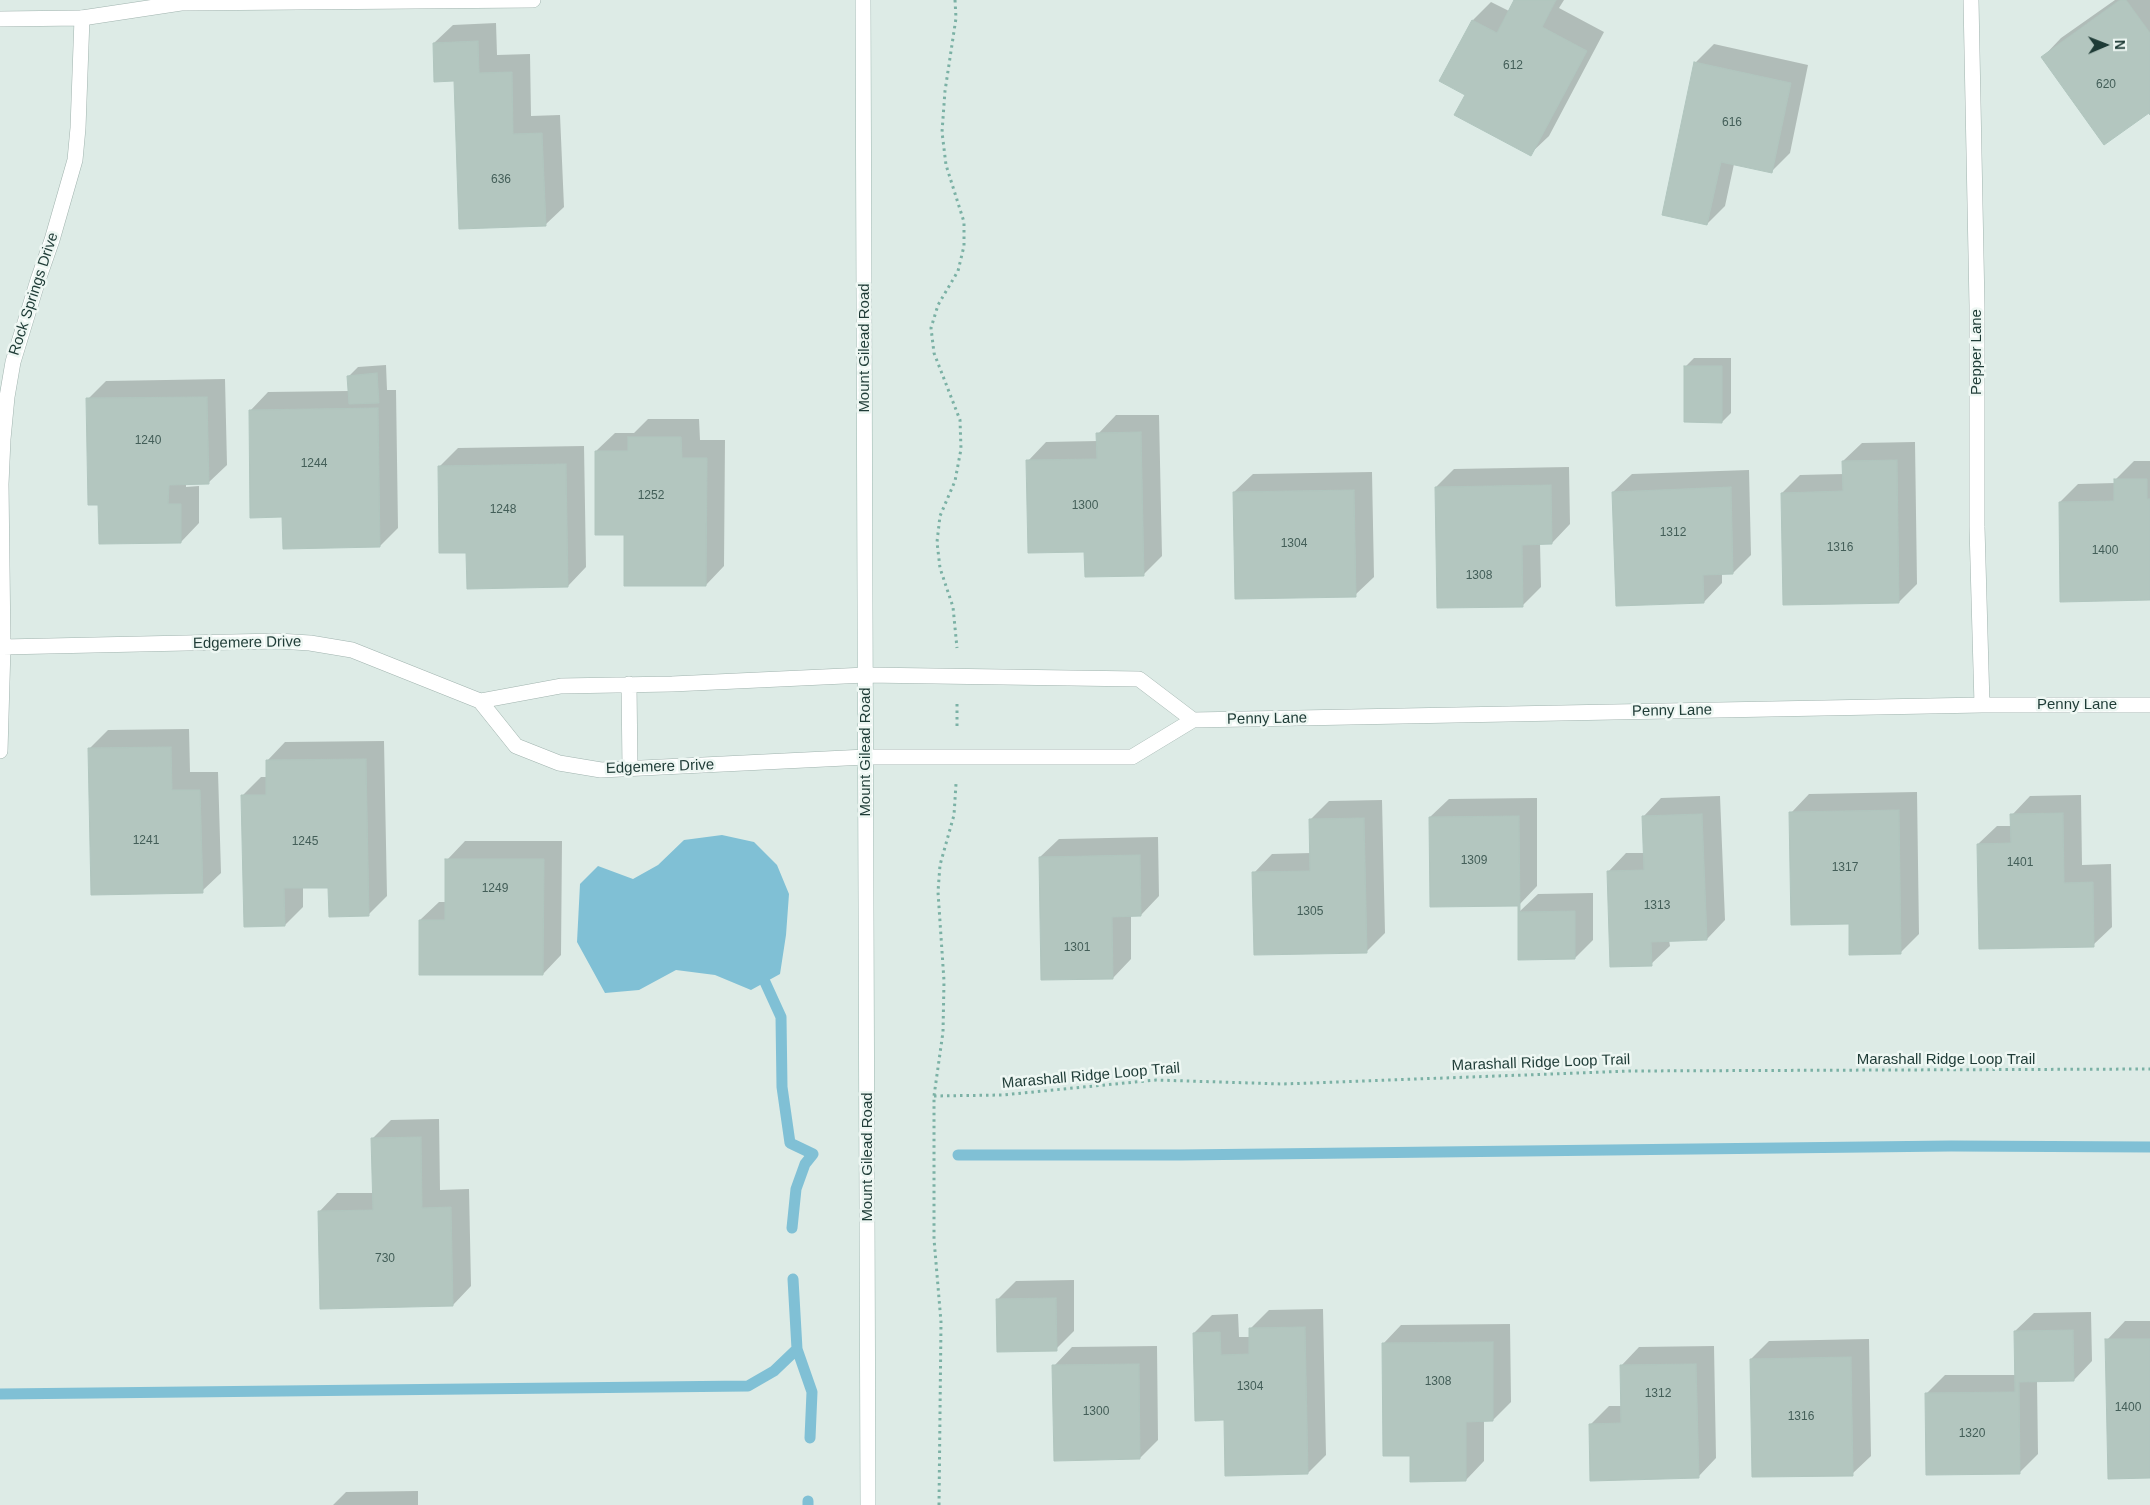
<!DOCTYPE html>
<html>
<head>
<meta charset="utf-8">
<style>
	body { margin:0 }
	#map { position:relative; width:2150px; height:1505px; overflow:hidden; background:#ddebe6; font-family:Arial,sans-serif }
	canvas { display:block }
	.north { position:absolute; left:2080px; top:20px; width:50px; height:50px; -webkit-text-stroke:4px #eef7f3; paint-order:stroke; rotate:89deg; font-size:14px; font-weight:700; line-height:20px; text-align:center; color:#1e3b36 }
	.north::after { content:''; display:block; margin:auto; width:18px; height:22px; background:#1e3b36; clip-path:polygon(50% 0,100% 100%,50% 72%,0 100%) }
</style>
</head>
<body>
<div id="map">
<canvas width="2150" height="1505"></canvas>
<div class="north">N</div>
</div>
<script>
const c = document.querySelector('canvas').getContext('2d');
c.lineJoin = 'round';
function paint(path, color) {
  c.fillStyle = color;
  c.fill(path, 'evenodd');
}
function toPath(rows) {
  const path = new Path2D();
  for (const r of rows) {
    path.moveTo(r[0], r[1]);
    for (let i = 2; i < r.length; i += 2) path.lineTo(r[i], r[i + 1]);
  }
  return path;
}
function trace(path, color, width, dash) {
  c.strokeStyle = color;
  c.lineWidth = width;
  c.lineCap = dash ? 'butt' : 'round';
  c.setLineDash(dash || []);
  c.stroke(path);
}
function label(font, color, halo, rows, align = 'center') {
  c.font = font + ' Arial,sans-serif';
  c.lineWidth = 5;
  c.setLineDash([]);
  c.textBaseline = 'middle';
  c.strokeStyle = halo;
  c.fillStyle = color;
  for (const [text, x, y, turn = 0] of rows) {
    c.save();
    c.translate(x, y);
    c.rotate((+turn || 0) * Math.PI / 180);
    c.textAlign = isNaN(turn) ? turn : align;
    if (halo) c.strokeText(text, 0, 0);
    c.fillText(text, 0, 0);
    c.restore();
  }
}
const water = toPath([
	[722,835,754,842,777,865,789,894,786,935,780,974,751,990,715,975,676,970,639,990,605,993,577,942,580,884,598,866,633,879,658,865,684,840]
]);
const shadow = toPath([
	[1515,0,1564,0,1559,8,1604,32,1549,136,1530,154,1467,94,1441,81,1473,20,1491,2,1509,11],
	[2115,0,2150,0,2150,113,2043,57,2061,38],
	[496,23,497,55,530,54,531,116,560,115,564,207,545,225,434,43,453,25],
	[1714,44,1808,65,1790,153,1771,172,1734,164,1725,206,1707,224,1695,63],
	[1694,358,1731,358,1731,413,1722,422,1685,367],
	[386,365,387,390,396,390,398,528,380,546,284,516,250,411,268,392,349,391,349,376,358,367],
	[225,379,227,465,208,483,186,484,186,487,199,486,199,523,181,542,99,504,88,399,106,381],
	[1116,415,1159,415,1162,556,1143,575,1085,551,1028,461,1046,442,1098,441,1098,434],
	[648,419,699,419,700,440,725,440,724,566,706,585,625,534,596,451,615,433,634,433],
	[1915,442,1917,584,1899,602,1782,493,1800,475,1844,474,1843,461,1862,443],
	[584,446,586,567,568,586,467,551,439,467,458,448],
	[2134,461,2150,461,2150,599,2060,502,2078,484,2115,483,2115,480],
	[1569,467,1570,524,1552,543,1540,543,1541,587,1523,605,1436,487,1454,469],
	[1749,470,1751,555,1733,573,1722,574,1722,583,1704,602,1613,492,1632,474],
	[1372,472,1374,577,1355,595,1234,492,1253,474],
	[189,729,190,772,218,772,221,873,202,891,89,749,108,730],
	[384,741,387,896,368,915,329,887,303,887,303,907,285,925,242,796,261,777,267,777,267,761,285,742],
	[1917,792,1919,934,1901,952,1850,923,1791,813,1809,794],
	[2081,795,2082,865,2111,864,2112,927,2093,945,1978,844,1997,826,2012,826,2012,815,2030,796],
	[1720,796,1725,920,1707,939,1669,940,1670,946,1651,964,1608,872,1626,853,1644,853,1643,817,1661,798],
	[1537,798,1537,886,1519,905,1430,817,1449,799],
	[1382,800,1385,933,1366,952,1254,873,1272,854,1311,853,1310,820,1329,801],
	[1158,837,1159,896,1141,915,1131,915,1131,959,1113,978,1040,857,1059,839],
	[465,841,562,841,561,955,543,974,420,920,439,902,446,902,447,860],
	[1593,893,1593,940,1575,958,1519,912,1538,894],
	[439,1119,440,1190,469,1189,471,1286,453,1305,319,1212,337,1193,374,1193,372,1139,391,1120],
	[1074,1280,1074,1331,1056,1349,997,1300,1016,1281],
	[1323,1309,1326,1455,1308,1473,1225,1419,1194,1333,1212,1315,1238,1314,1239,1337,1250,1337,1250,1329,1269,1310],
	[2091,1312,2092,1361,2074,1380,2037,1380,2038,1454,2019,1473,1926,1394,1945,1375,2016,1375,2015,1331,2034,1313],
	[2125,1321,2150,1321,2150,1476,2107,1340],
	[1510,1324,1511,1402,1493,1420,1484,1420,1484,1461,1466,1480,1411,1454,1383,1344,1401,1325],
	[1869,1339,1871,1456,1852,1474,1751,1359,1769,1341],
	[1157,1346,1158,1440,1140,1458,1054,1366,1072,1347],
	[1714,1346,1716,1458,1698,1477,1591,1424,1609,1406,1622,1406,1621,1366,1639,1347],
	[418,1491,418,1505,333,1505,346,1492]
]);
const stream = toPath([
	[765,982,781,1017,782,1087,790,1143,813,1154,805,1164,796,1189,792,1228],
	[958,1155,1181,1155,1951,1146,2150,1147],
	[793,1279,797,1349,812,1392,810,1438],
	[0,1394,748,1386,774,1371,797,1349],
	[808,1501,808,1505]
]);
const building = toPath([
	[1514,0,1556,0,1542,27,1587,51,1531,156,1454,115,1465,95,1439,81,1472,20,1497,33,1514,0],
	[2120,0,2126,0,2150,33,2150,115,2149,113,2104,145,2041,57,2120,0],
	[478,41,479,73,512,72,513,134,542,133,546,226,459,229,454,81,434,82,433,43,478,41],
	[1694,62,1791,83,1772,173,1721,162,1707,225,1662,215,1694,62],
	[1684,366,1722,366,1722,423,1684,422,1684,366],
	[377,373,379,403,349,404,347,376,377,373],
	[207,397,209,484,169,485,168,504,181,504,181,543,99,544,98,505,88,505,86,398,207,397],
	[378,408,380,547,283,549,282,517,250,518,249,410,378,408],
	[1141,432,1144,576,1085,577,1084,552,1028,553,1026,460,1097,459,1096,433,1141,432],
	[628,437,681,437,682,458,707,458,706,586,624,586,624,535,595,535,595,451,628,451,628,437],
	[1897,460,1899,603,1783,605,1781,493,1843,491,1842,461,1897,460],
	[566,464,568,587,467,589,466,553,439,553,438,466,566,464],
	[2114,479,2147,479,2147,499,2150,499,2150,600,2060,602,2059,502,2114,501,2114,479],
	[1551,485,1552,544,1522,545,1523,607,1437,608,1435,487,1551,485],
	[1731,487,1733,574,1703,575,1704,603,1616,606,1612,492,1731,487],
	[1354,490,1356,597,1235,599,1233,492,1354,490],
	[171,747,172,790,200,790,203,893,91,895,88,748,171,747],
	[366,759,369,916,329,917,328,888,284,888,285,926,244,927,241,795,266,795,266,760,366,759],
	[1899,810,1901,954,1849,955,1849,924,1791,925,1789,812,1899,810],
	[2063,813,2064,883,2093,882,2094,947,1979,949,1977,844,2011,843,2010,814,2063,813],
	[1702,814,1707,940,1651,942,1652,966,1610,967,1607,871,1644,870,1642,816,1702,814],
	[1519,816,1520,912,1575,911,1575,959,1518,960,1518,906,1430,907,1429,817,1519,816],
	[1364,818,1367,953,1254,955,1252,872,1310,871,1309,819,1364,818],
	[1140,855,1141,916,1112,917,1113,979,1041,980,1039,857,1140,855],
	[445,859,544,859,543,975,419,975,419,920,445,920,445,859],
	[421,1137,422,1208,451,1207,453,1306,320,1309,318,1211,373,1210,371,1138,421,1137],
	[1056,1298,1057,1351,997,1352,996,1299,1056,1298],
	[1305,1327,1308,1474,1225,1476,1224,1420,1195,1421,1193,1333,1220,1332,1221,1355,1249,1354,1249,1328,1305,1327],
	[2073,1330,2074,1381,2019,1382,2020,1474,1926,1475,1925,1393,2015,1392,2014,1331,2073,1330],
	[2105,1339,2150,1339,2150,1478,2108,1479,2105,1339],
	[1493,1342,1493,1421,1466,1422,1466,1481,1410,1482,1410,1456,1383,1456,1382,1343,1493,1342],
	[1851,1357,1853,1476,1752,1477,1750,1359,1851,1357],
	[1139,1364,1140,1459,1054,1461,1052,1365,1139,1364],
	[1696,1364,1699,1478,1590,1481,1589,1424,1621,1423,1620,1365,1696,1364]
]);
const path = toPath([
	[955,0,956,18,945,91,942,132,946,165,964,222,964,246,958,271,938,305,931,328,934,353,960,420,961,449,955,481,940,516,937,542,940,568,953,607,957,648],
	[957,704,957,730],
	[934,1096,1002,1095,1156,1080,1283,1084,1631,1071,2150,1069],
	[939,1505,941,1322,934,1239,934,1096,943,1032,944,981,938,892,940,865,954,815,956,784]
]);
const lane = toPath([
	[82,18,181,3,533,0]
]);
const street = toPath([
	[1971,0,1977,306,1977,527,1982,705],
	[0,19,82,18,78,128,75,160,52,240,38,280,13,362,7,397,3,439,1,484,3,647,0,751],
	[3,647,278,641,310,643,352,650,480,701,561,686,672,684,866,675,1139,679,1193,720],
	[629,684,630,769],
	[480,701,516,746,559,763,601,770,866,757,1132,757,1193,720,1982,705,2150,705]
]);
const secondary = toPath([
	[863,0,868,1505]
]);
const numberNames = [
	["612",1513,66],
	["620",2106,85],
	["616",1732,123],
	["636",501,180],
	["1240",148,441],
	["1244",314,464],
	["1252",651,496],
	["1300",1085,506],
	["1248",503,510],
	["1312",1673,533],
	["1304",1294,544],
	["1316",1840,548],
	["1400",2105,551],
	["1308",1479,576],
	["1241",146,841],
	["1245",305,842],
	["1309",1474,861],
	["1401",2020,863],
	["1317",1845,868],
	["1249",495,889],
	["1313",1657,906],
	["1305",1310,912],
	["1301",1077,948],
	["730",385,1259],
	["1308",1438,1382],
	["1304",1250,1387],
	["1312",1658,1394],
	["1400",2128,1408],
	["1300",1096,1412],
	["1316",1801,1417],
	["1320",1972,1434]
];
const streetNames = [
	["Rock Springs Drive",34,294,-72],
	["Mount Gilead Road",865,348,-90],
	["Pepper Lane",1977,352,-90],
	["Edgemere Drive",247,643,-1],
	["Penny Lane",2077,705],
	["Penny Lane",1672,711,-1],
	["Penny Lane",1267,719,-1],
	["Mount Gilead Road",866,752,-90],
	["Edgemere Drive",660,767,-2],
	["Marashall Ridge Loop Trail",1946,1060],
	["Marashall Ridge Loop Trail",1541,1063,-2],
	["Marashall Ridge Loop Trail",1091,1076,-5],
	["Mount Gilead Road",868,1157,-90]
];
paint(water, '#80c0d5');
paint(shadow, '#0003');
trace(stream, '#80c0d5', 11);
paint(building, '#b3c6bf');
trace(building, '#b0c5be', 1);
trace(lane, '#a0b3ae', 16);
trace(street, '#a0b3ae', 16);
trace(secondary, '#9cb7b0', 16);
trace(path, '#7bb1a5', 3, [2.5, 4]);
trace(lane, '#fff', 15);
trace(street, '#fff', 15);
trace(secondary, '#fff', 15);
label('12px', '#435e58', null, numberNames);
label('15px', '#1e3b36', '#eef7f3', streetNames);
</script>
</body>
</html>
